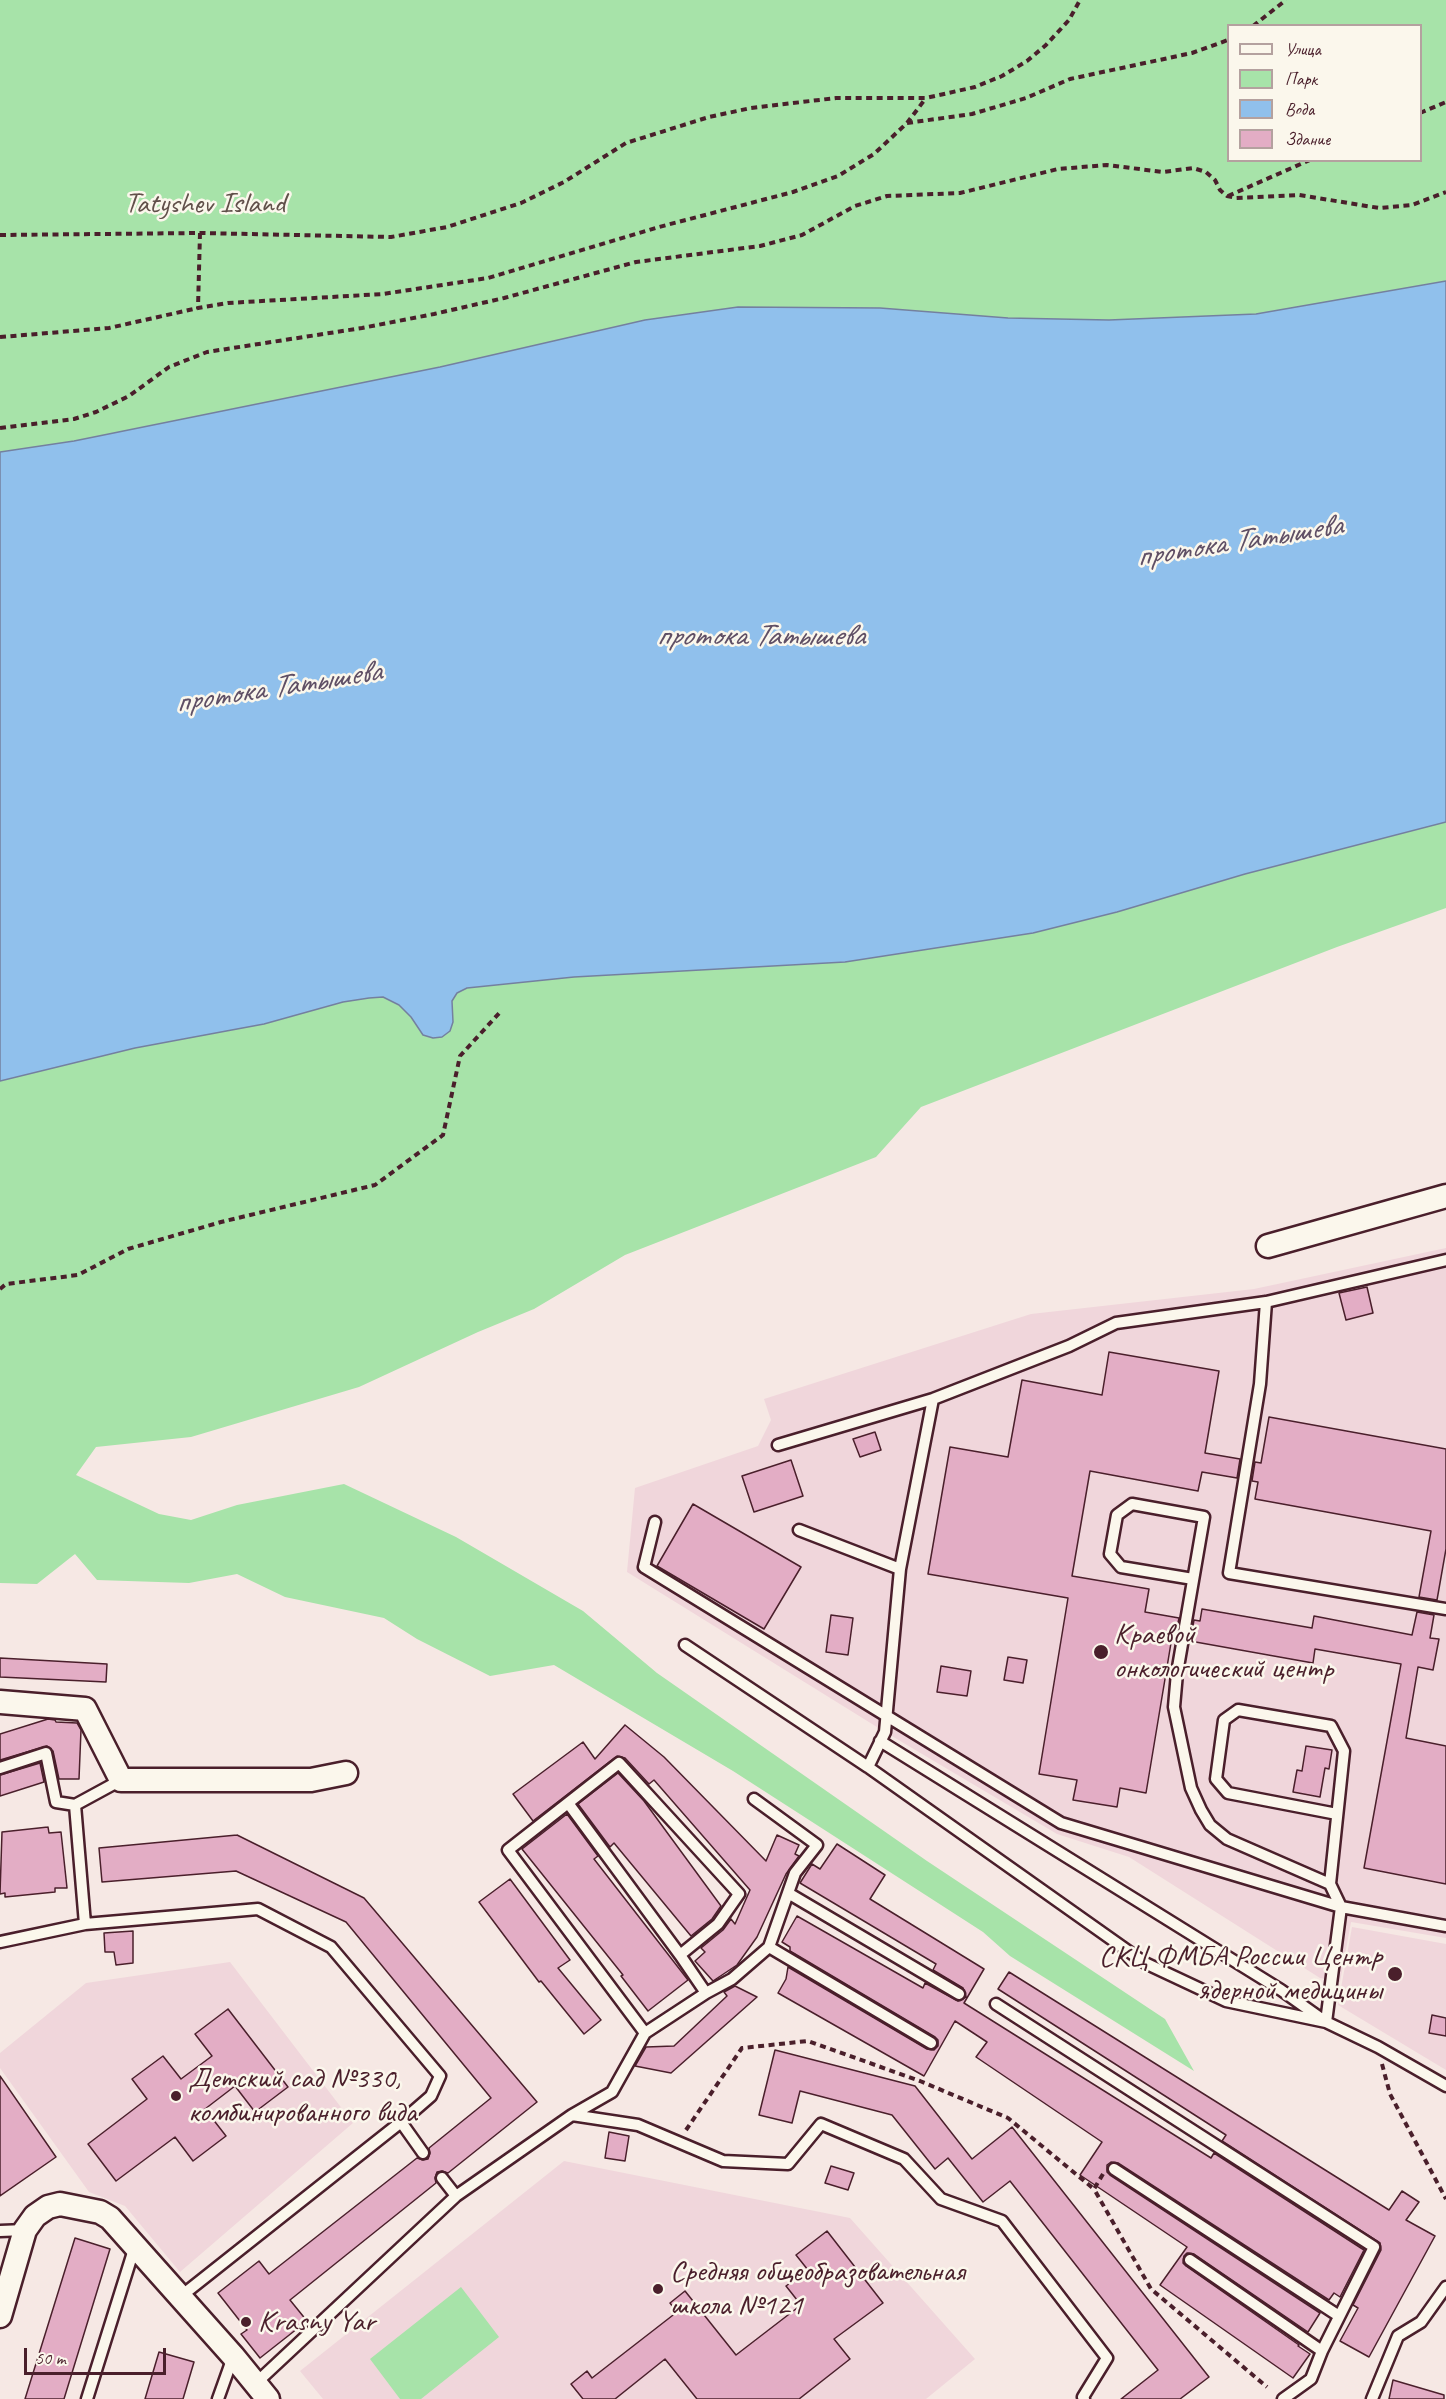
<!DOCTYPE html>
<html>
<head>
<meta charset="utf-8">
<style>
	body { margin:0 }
	#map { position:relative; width:1446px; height:2399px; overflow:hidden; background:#f6e8e4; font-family:Caveat,sans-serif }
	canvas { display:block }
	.legend { position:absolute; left:1227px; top:24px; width:195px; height:138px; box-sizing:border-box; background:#fbf7ec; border:2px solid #b4a19f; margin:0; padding:8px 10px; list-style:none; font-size:18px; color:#4a1f2b }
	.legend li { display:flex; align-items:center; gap:12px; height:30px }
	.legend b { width:30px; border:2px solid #b4a19f }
	.scale { position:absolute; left:24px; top:2348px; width:142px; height:27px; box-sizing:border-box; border:3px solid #4a1f2b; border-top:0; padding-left:8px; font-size:18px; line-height:21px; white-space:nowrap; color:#4a1f2b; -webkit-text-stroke:4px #fbf7ec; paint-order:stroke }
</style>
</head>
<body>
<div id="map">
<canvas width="1446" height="2399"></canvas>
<ul class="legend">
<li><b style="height:8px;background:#fbf7ec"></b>Улица</li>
<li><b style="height:16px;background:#a7e3a9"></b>Парк</li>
<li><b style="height:16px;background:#90c0ec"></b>Вода</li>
<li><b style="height:16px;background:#e3adc5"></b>Здание</li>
</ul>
<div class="scale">50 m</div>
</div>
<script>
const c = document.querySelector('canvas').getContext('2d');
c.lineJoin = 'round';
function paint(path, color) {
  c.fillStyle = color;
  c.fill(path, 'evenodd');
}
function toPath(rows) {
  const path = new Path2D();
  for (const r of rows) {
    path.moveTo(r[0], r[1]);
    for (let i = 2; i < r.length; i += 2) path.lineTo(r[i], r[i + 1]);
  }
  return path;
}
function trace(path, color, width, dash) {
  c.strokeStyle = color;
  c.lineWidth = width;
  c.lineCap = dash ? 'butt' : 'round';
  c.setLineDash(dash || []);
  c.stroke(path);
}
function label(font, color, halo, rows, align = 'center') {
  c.font = font + ' Caveat,sans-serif';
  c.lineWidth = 5;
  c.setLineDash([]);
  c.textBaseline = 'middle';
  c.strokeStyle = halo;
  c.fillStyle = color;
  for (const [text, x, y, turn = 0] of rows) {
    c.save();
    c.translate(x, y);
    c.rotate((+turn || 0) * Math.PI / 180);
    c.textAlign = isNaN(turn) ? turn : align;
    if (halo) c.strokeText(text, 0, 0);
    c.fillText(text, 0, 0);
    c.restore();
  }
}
const built = toPath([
	[1446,1248,1446,1938,1351,1922,1340,1982,1320,1978,1129,1857,1057,1834,885,1732,627,1572,635,1488,758,1446,771,1420,764,1399,1031,1314,1254,1289],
	[1352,1927,1446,1944,1446,2070,1338,2005],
	[230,1962,353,2123,180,2272,125,2206,89,2192,0,2068,0,2053,86,1983],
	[564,2161,850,2218,975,2359,926,2399,323,2399,300,2371]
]);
const green = toPath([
	[0,0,1446,0,1446,281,1256,314,1109,320,1008,318,880,308,738,307,645,320,440,367,74,441,0,452],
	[1228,26,1420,26,1420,160,1228,160],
	[1446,822,1446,908,1337,947,921,1107,876,1157,625,1255,534,1309,478,1332,359,1387,191,1437,96,1447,76,1475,159,1514,191,1520,237,1505,344,1484,456,1537,583,1611,657,1673,927,1861,1165,2019,1194,2071,1010,1956,983,1932,733,1771,554,1665,490,1676,417,1639,384,1618,285,1597,237,1574,189,1583,97,1580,75,1554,37,1584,0,1583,0,1081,135,1048,264,1024,343,1002,369,998,383,997,399,1005,411,1017,423,1035,453,1022,452,1001,457,993,467,988,574,977,845,962,1033,933,1117,912,1245,874],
	[461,2287,499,2337,421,2399,400,2399,370,2359]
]);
const water = toPath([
	[1446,281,1446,822,1245,874,1117,912,1033,933,845,962,574,977,467,988,457,993,452,1001,453,1022,450,1031,442,1037,433,1038,423,1035,411,1017,399,1005,383,997,369,998,343,1002,264,1024,135,1048,0,1081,0,452,74,441,440,367,645,320,738,307,880,308,1008,318,1109,320,1256,314,1446,281]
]);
const building = toPath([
	[1367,1287,1373,1313,1346,1320,1339,1293,1367,1287],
	[1109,1352,1219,1371,1205,1453,1240,1459,1237,1478,1202,1472,1198,1491,1090,1471,1072,1576,1149,1589,1145,1612,1179,1618,1175,1638,1172,1637,1146,1793,1120,1788,1117,1807,1073,1800,1077,1780,1039,1774,1068,1598,928,1574,950,1447,1008,1457,1022,1380,1102,1395,1109,1352],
	[1269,1417,1446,1449,1446,1549,1437,1600,1419,1597,1431,1531,1255,1499,1258,1482,1252,1481,1255,1462,1261,1463,1269,1417],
	[875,1432,881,1450,860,1457,853,1439,875,1432],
	[791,1460,803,1496,754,1512,742,1476,791,1460],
	[693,1504,801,1567,764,1629,657,1566,693,1504],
	[1202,1609,1312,1628,1314,1616,1412,1635,1417,1612,1434,1615,1430,1638,1439,1639,1433,1670,1418,1667,1406,1738,1446,1746,1446,1884,1364,1868,1401,1664,1315,1649,1313,1663,1190,1641,1194,1620,1200,1621,1202,1609],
	[831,1615,853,1618,848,1655,826,1652,831,1615],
	[1008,1657,1027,1660,1023,1683,1004,1680,1008,1657],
	[0,1658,107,1664,106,1682,0,1677,0,1658],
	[941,1666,971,1671,967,1696,937,1692,941,1666],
	[48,1719,55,1720,56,1722,77,1723,81,1730,79,1779,59,1779,53,1751,47,1746,0,1760,0,1734,48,1719],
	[625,1725,664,1757,766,1861,777,1835,799,1845,795,1854,799,1856,786,1874,757,1937,737,1965,713,1981,695,1961,705,1952,701,1948,723,1930,731,1919,735,1924,750,1890,654,1780,649,1784,625,1758,617,1756,533,1821,513,1794,583,1742,595,1759,625,1725],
	[1306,1746,1332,1750,1329,1769,1325,1768,1320,1797,1293,1792,1297,1770,1302,1771,1306,1746],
	[40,1763,44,1782,0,1796,0,1775,40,1763],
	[618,1773,644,1801,721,1906,712,1919,691,1936,614,1843,610,1847,578,1804,618,1773],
	[567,1814,598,1856,594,1859,688,1980,648,2011,621,1976,623,1975,522,1849,567,1814],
	[48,1827,49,1833,61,1832,67,1888,55,1888,55,1892,5,1897,5,1893,0,1894,2,1832,48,1827],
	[237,1835,364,1898,537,2102,448,2173,442,2171,437,2172,435,2178,436,2183,290,2300,307,2321,260,2358,241,2334,247,2330,218,2293,259,2261,269,2274,417,2158,423,2160,428,2159,430,2153,429,2148,491,2098,346,1922,236,1871,102,1882,99,1848,237,1835],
	[837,1844,885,1875,870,1899,984,1969,964,2003,1211,2158,1214,2153,1364,2250,1340,2297,1334,2293,1329,2300,1118,2163,1111,2162,1107,2165,1107,2172,1110,2175,1320,2313,1308,2332,1194,2254,1187,2253,1184,2256,1183,2263,1186,2266,1299,2345,1298,2346,1310,2354,1293,2378,1160,2285,1187,2247,1080,2175,1102,2142,976,2057,987,2042,955,2021,924,2076,778,1993,786,1979,788,1967,927,2049,934,2050,938,2046,938,2040,935,2037,790,1951,790,1947,782,1942,797,1916,923,1988,925,1983,958,2001,966,1997,963,1988,933,1970,936,1964,800,1883,812,1864,820,1869,837,1844],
	[510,1879,570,1960,558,1968,601,2020,584,2034,541,1981,539,1982,479,1902,510,1879],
	[133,1931,133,1963,116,1965,114,1952,105,1952,104,1933,133,1931],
	[1009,1972,1389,2210,1402,2191,1419,2202,1406,2220,1435,2236,1369,2357,1340,2341,1358,2308,1353,2305,1381,2250,1380,2243,1222,2141,1226,2135,998,1989,1009,1972],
	[735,1986,757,1997,671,2073,635,2066,646,2047,674,2046,727,1996,724,1992,735,1986],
	[228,2009,288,2087,255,2112,235,2086,205,2109,226,2136,193,2161,175,2137,116,2181,88,2144,147,2099,132,2079,163,2056,181,2079,212,2056,195,2034,228,2009],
	[1432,2015,1446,2018,1446,2036,1429,2033,1432,2015],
	[775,2050,915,2086,972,2159,1012,2127,1209,2377,1180,2399,1121,2399,1158,2370,1010,2181,983,2202,948,2158,935,2169,892,2115,800,2091,792,2123,759,2115,775,2050],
	[0,2076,56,2157,0,2196,0,2076],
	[609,2132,629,2136,625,2161,605,2158,609,2132],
	[831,2166,854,2173,848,2190,825,2183,831,2166],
	[827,2231,883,2303,834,2339,850,2359,799,2399,697,2399,665,2359,615,2399,583,2399,571,2384,587,2371,592,2378,677,2312,670,2303,685,2291,736,2355,801,2305,786,2286,808,2270,796,2255,827,2231],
	[75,2238,110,2249,64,2399,25,2399,75,2238],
	[159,2352,194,2362,183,2399,145,2399,159,2352],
	[1393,2380,1444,2395,1444,2399,1389,2399,1393,2380]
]);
const path = toPath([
	[1253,26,1286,0],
	[1420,113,1446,102],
	[907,123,972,114,1026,98,1070,79,1192,53,1228,40],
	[1228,196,1310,160],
	[200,233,198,308,228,303,383,294,488,278,659,227,793,192,838,176,874,154,907,123,926,98],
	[0,235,200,233,391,237,447,227,521,203,564,182,626,143,709,117,751,108,836,98,926,98,975,87,1002,76,1027,61,1046,45,1069,20,1080,0],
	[0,337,109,328,198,308],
	[0,428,74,419,96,412,129,396,169,367,207,352,362,328,434,314,504,298,636,262,760,246,802,235,855,206,887,196,960,193,1058,169,1107,165,1163,172,1193,168,1206,172,1215,180,1220,190,1227,196,1236,198,1299,195,1379,208,1412,205,1446,192],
	[0,1289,6,1284,78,1275,128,1249,221,1222,375,1185,443,1135,460,1056,502,1010],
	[1382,2064,1390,2094,1446,2199],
	[686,2130,742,2048,808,2041,920,2081,1008,2118,1094,2189],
	[1103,2174,1094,2189,1151,2289,1267,2387]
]);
const lane = toPath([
	[1266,1302,1260,1384,1229,1573,1446,1609],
	[778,1445,933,1399,1069,1346,1116,1323,1266,1302,1446,1260],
	[655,1522,644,1567,1061,1823,1341,1907,1446,1926],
	[799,1530,900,1569],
	[1193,1579,1121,1567,1110,1554,1117,1515,1132,1504,1204,1517,1177,1673,1174,1707,1191,1788,1201,1810,1210,1825,1227,1839,1330,1884],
	[685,1645,868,1767,1145,1963,1226,2001,1326,2022],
	[880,1741,1281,1990,1326,2022,1378,2047,1446,2086],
	[868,1767,885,1732,900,1569,933,1399],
	[0,1768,46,1753,56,1802,75,1805],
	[754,1799,817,1845,795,1873,788,1893],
	[568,1803,619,1763,739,1894,718,1924,680,1955],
	[85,1924,75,1805,121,1780],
	[0,1942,85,1924,258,1909,331,1947,440,2076,431,2096,401,2122,180,2297],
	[769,1947,788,1893,959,1994],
	[996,2004,1374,2247,1322,2351,1311,2379,1283,2399],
	[1326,2022,1341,1907,1330,1884,1344,1751,1331,1726,1238,1710,1224,1720,1216,1779,1228,1793,1337,1814],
	[645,2033,508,1850,568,1803,680,1955,706,1993],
	[572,2115,612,2092,645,2033,706,1993,732,1979,769,1947,931,2043],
	[401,2122,423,2153],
	[1114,2169,1339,2316],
	[442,2178,456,2196],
	[0,2231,25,2230],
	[1190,2260,1322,2351],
	[255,2384,456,2196,572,2115,638,2125,723,2161,788,2164,821,2124,904,2159,941,2199,1002,2221,1107,2358,1083,2397,1084,2399],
	[87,2399,135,2246],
	[218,2399,233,2357],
	[1372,2399,1398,2336,1421,2322,1446,2287]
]);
const street = toPath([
	[1268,1246,1446,1196],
	[0,1702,85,1709,121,1780,311,1780,346,1773],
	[0,2316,25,2230,35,2216,48,2207,60,2204,100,2212,110,2218,233,2356,268,2399]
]);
const markers = [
	[1101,1652,8,"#4a1f2b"],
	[1395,1974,8,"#4a1f2b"],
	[176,2096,6,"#4a1f2b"],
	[658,2289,6,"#4a1f2b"],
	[246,2322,6,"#4a1f2b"]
];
const parkNames = [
	["Tatyshev Island",205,204]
];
const poiNames = [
	["Краевой",1114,1635],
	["онкологический центр",1114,1669],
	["СКЦ ФМБА России Центр",1382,1957,"right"],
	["ядерной медицины",1382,1991,"right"],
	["Детский сад №330,",188,2079],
	["комбинированного вида",188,2113],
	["Средняя общеобразовательная",670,2272],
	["школа №121",670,2306],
	["Krasny Yar",258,2322]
];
const waterNames = [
	["протока Татышева",1239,542,-9],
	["протока Татышева",760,637],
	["протока Татышева",278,688,-9]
];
paint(built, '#f0d6db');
paint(green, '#a7e3a9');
paint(water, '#90c0ec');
trace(water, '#74809f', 1.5);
paint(building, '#e3adc5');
trace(building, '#4a1f2b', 1.5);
trace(lane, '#4a1f2b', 15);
trace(street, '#4a1f2b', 27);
trace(path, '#4a1f2b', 4, [6, 4.5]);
trace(lane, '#fbf7ec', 10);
trace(street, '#fbf7ec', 22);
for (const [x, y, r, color] of markers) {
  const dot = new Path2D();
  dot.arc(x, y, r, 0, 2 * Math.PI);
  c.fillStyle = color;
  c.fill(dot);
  trace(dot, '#fbf7ec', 2);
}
label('30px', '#61504a', '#fbf7ec', parkNames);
label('30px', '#4a1f2b', '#fbf7ec', poiNames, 'left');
label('italic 32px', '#5f4f65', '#fbf7ec', waterNames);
</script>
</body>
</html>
